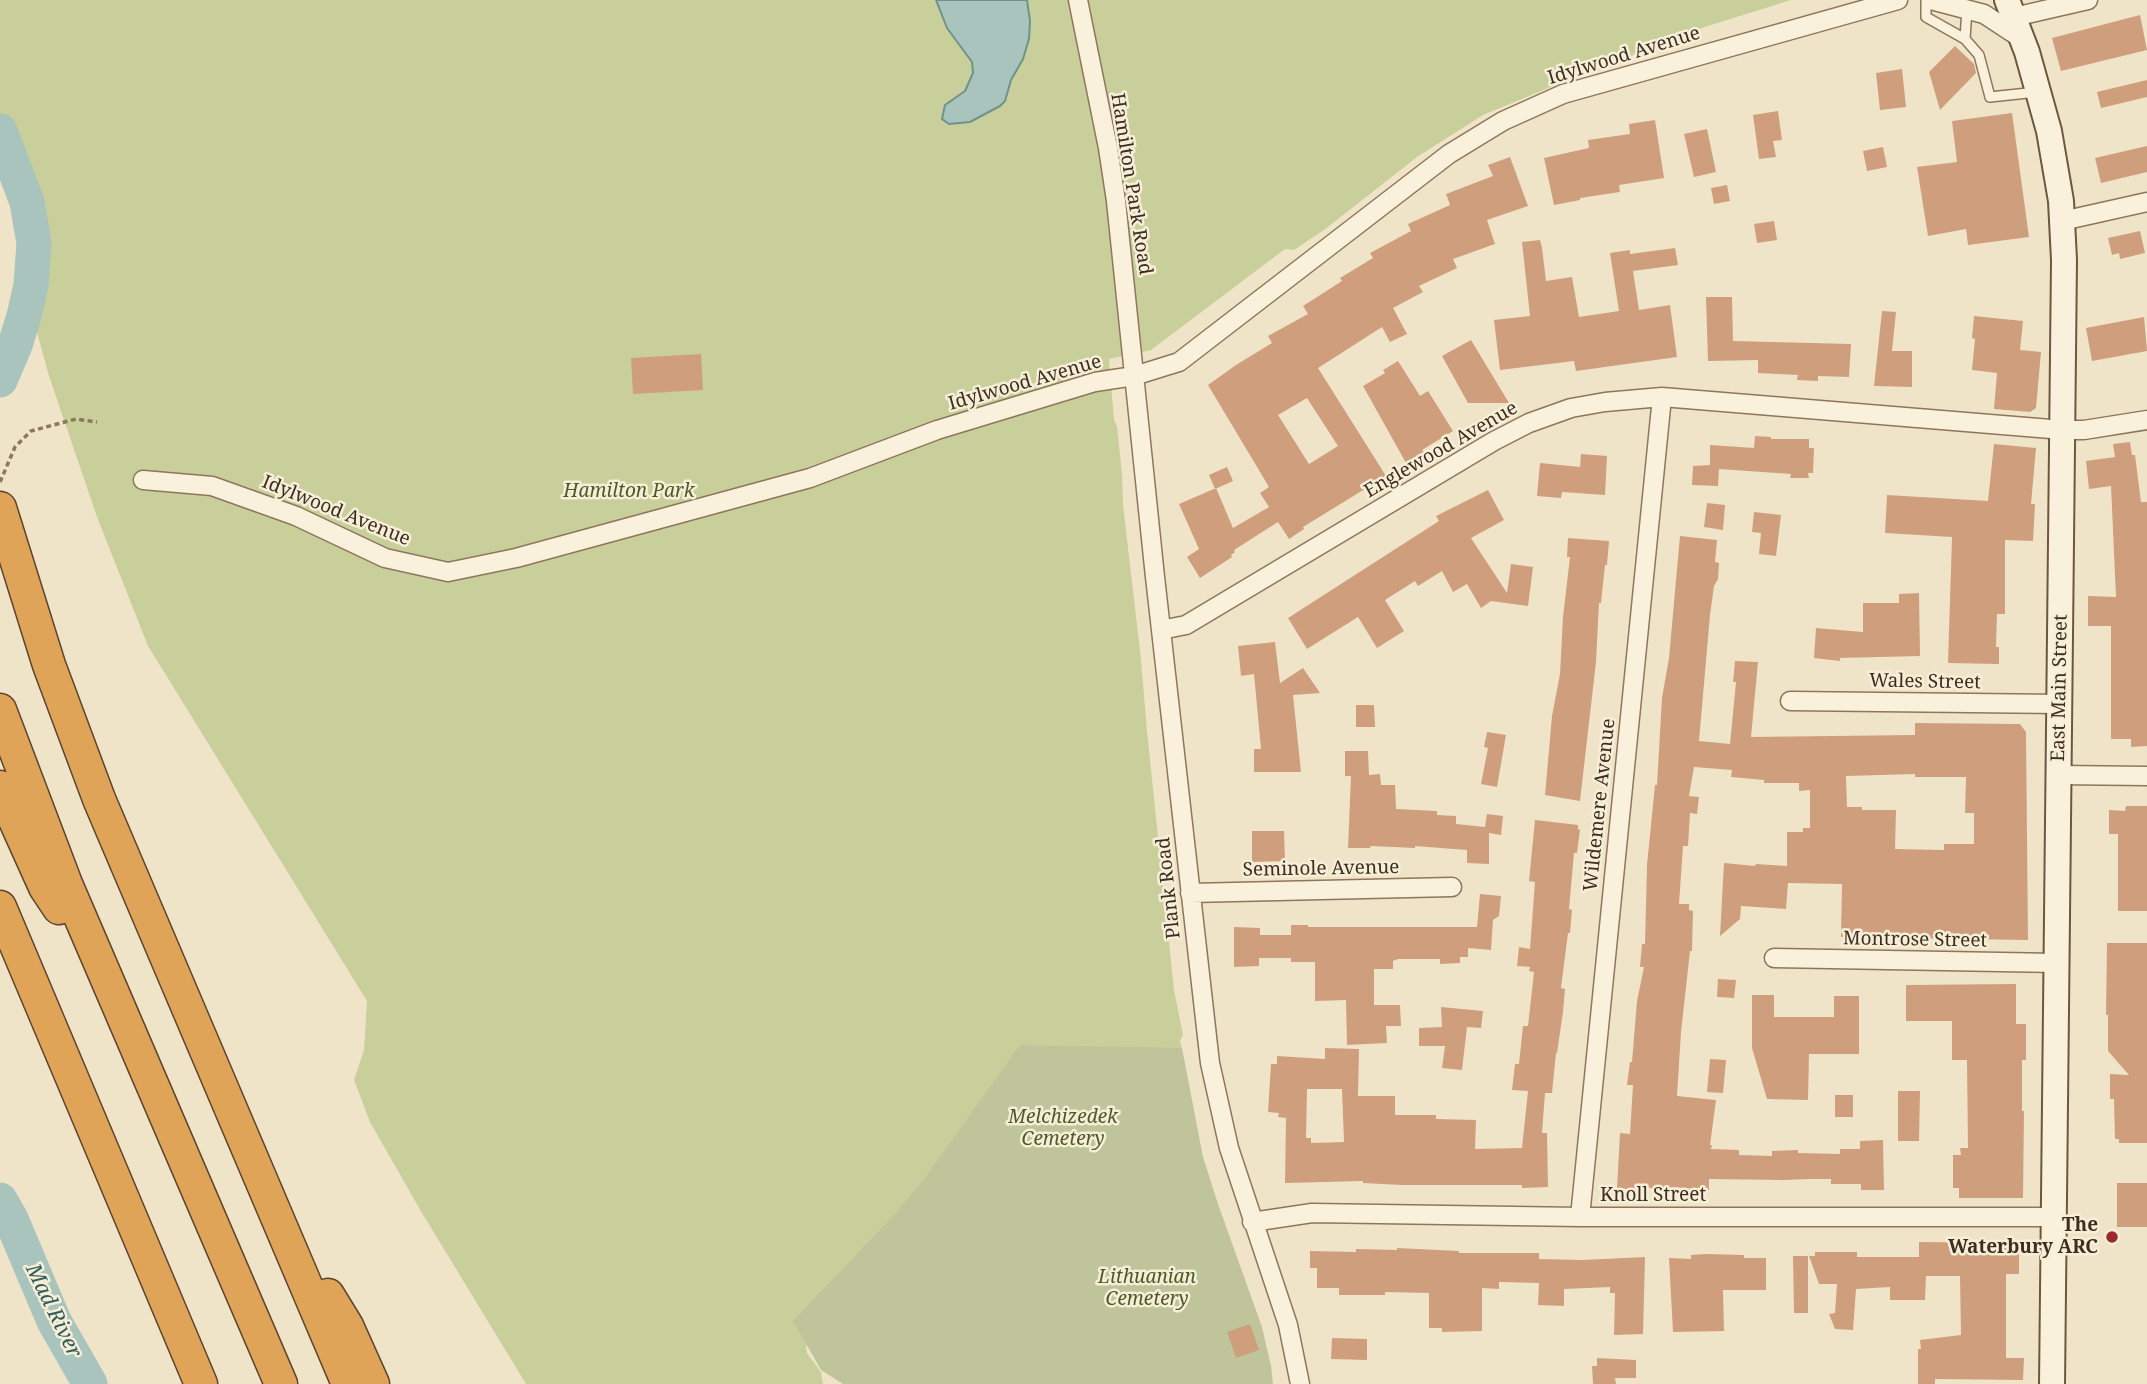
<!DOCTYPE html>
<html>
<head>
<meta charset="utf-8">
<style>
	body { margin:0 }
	canvas { display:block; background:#f0e4c8 }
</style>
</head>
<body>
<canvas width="2147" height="1384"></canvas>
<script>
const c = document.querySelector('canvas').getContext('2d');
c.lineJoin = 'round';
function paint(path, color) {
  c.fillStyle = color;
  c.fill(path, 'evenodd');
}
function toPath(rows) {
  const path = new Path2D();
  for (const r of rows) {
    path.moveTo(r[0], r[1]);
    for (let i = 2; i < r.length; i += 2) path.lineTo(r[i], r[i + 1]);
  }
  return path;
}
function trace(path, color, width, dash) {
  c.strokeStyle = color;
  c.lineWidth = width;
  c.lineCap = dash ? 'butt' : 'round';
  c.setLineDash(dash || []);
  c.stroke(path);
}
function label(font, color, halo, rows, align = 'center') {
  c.font = font + ' "Noto Serif",serif';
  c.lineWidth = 5;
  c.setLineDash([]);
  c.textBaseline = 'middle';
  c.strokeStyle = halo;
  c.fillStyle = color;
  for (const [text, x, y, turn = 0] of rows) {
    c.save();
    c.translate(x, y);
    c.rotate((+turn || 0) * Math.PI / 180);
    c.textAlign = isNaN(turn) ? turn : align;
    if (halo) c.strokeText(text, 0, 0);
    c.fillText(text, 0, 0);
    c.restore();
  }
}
const green = toPath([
	[0,0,1791,0,1644,46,1625,62,1582,74,1483,115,1417,157,1324,230,1294,250,1285,249,1151,350,1109,359,1114,420,1117,426,1122,474,1123,505,1141,659,1147,731,1174,990,1183,1035,1180,1041,1182,1048,1176,1048,808,1340,806,1347,807,1353,821,1372,823,1384,526,1384,422,1213,370,1122,354,1080,364,1050,367,1001,148,646,97,517,49,376,18,264,20,240,0,150]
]);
const cemetery = toPath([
	[1020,1045,1182,1048,1203,1157,1218,1204,1262,1327,1271,1366,1273,1384,843,1384,821,1370,793,1321,896,1213,925,1178]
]);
const water = toPath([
	[936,0,1027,0,1030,21,1029,39,1023,59,1011,80,1005,101,1000,106,970,122,949,124,942,119,945,105,965,91,973,73,972,62,947,28,936,0]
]);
const river = toPath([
	[0,131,27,202,34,243,31,285,24,316,15,345,0,380],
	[0,1200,11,1219,54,1321,90,1384]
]);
const building = toPath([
	[2140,15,2147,50,2061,71,2052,38],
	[1955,46,1974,64,1976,73,1940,110,1929,72],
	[1902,69,1906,107,1880,110,1876,73],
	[2147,80,2147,97,2101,108,2097,92],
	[1778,111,1782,140,1773,141,1776,157,1759,159,1753,115],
	[2012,113,2029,237,1968,245,1966,229,1928,236,1917,167,1957,162,1952,121],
	[1655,120,1664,178,1619,185,1620,192,1580,198,1580,200,1554,205,1544,158,1589,148,1588,140,1630,134,1629,124],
	[1707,129,1716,172,1694,177,1684,134],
	[2147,146,2147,172,2101,183,2095,158],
	[1883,147,1887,167,1867,171,1863,151],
	[1510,157,1528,206,1487,220,1495,244,1453,259,1457,268,1419,286,1423,292,1393,308,1407,334,1390,342,1382,327,1318,368,1386,476,1303,527,1304,529,1289,539,1278,522,1234,550,1235,552,1231,555,1232,557,1200,578,1187,557,1199,549,1179,504,1216,488,1233,528,1269,507,1260,493,1269,487,1208,385,1236,365,1272,343,1268,336,1308,314,1303,306,1342,281,1340,278,1373,258,1370,253,1411,231,1408,224,1450,205,1446,194,1493,176,1488,165],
	[1307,398,1338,446,1309,464,1278,415],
	[1727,185,1730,201,1714,204,1711,188],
	[1774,221,1777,240,1757,243,1754,224],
	[2140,231,2145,253,2120,259,2119,253,2112,255,2108,238],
	[1540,240,1542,248,1546,281,1572,277,1579,317,1619,311,1610,253,1630,250,1630,254,1675,248,1678,265,1633,271,1639,310,1670,305,1677,357,1576,371,1574,361,1500,370,1494,320,1530,316,1522,242],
	[1706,297,1732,297,1733,341,1851,344,1849,377,1818,376,1818,381,1797,380,1798,375,1758,373,1758,360,1708,361],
	[1882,311,1896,312,1892,351,1912,351,1912,387,1874,386],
	[1974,316,2023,321,2020,350,2041,352,2036,408,2030,412,1994,409,1997,373,1972,370,1975,339,1972,338],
	[2144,317,2147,351,2092,361,2086,328],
	[1471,340,1509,403,1468,403,1442,356],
	[701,354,703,390,633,394,631,358],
	[1398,361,1420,396,1428,391,1453,431,1422,450,1424,452,1406,463,1363,386,1385,373,1383,370],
	[1755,436,1771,437,1771,439,1809,439,1809,448,1814,448,1813,473,1808,473,1809,478,1790,478,1791,474,1719,469,1718,486,1692,485,1693,466,1710,465,1710,445,1754,448],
	[2130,442,2132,455,2135,455,2141,502,2147,502,2147,746,2131,747,2131,739,2111,739,2111,626,2088,626,2088,596,2116,597,2111,486,2089,489,2086,461,2115,457,2113,444],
	[1994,444,2036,448,2031,504,2035,504,2033,541,2005,540,2005,614,1997,614,1996,647,1999,647,1999,664,1948,663,1952,537,1885,533,1887,495,1988,501],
	[1581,454,1607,456,1605,495,1562,492,1561,498,1537,496,1540,463,1580,467],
	[1227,467,1233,481,1215,489,1209,475],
	[1488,490,1504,520,1471,538,1507,593,1511,564,1533,567,1528,606,1491,601,1481,608,1467,584,1453,592,1442,571,1418,586,1415,581,1385,600,1404,631,1377,648,1358,617,1307,649,1288,618,1439,521,1436,516],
	[1707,503,1725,505,1723,530,1704,527],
	[1754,512,1781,515,1776,556,1759,554,1761,533,1752,532],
	[1680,536,1717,540,1715,562,1719,563,1718,579,1714,586,1710,615,1699,741,1730,744,1736,682,1733,682,1735,661,1758,662,1751,737,1915,735,1915,723,2020,724,2026,732,2028,940,1841,937,1842,884,1788,883,1786,909,1741,906,1740,919,1720,936,1724,863,1755,866,1756,864,1787,866,1787,832,1803,832,1803,828,1810,828,1810,790,1799,791,1799,783,1764,783,1764,780,1731,777,1732,770,1694,767,1689,796,1699,797,1697,814,1690,813,1688,846,1683,846,1679,904,1689,904,1689,910,1693,911,1692,951,1690,951,1681,1032,1677,1096,1716,1100,1710,1145,1712,1145,1711,1149,1739,1150,1739,1155,1772,1156,1772,1151,1798,1150,1798,1153,1840,1154,1840,1149,1860,1149,1860,1141,1883,1140,1884,1190,1861,1190,1861,1184,1831,1184,1831,1179,1810,1179,1784,1180,1709,1179,1709,1190,1672,1187,1671,1191,1658,1190,1640,1185,1640,1190,1617,1188,1620,1133,1630,1134,1633,1085,1627,1085,1630,1062,1632,1062,1637,1001,1644,967,1640,967,1642,944,1645,944,1647,865,1655,785,1657,785,1662,698,1669,658],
	[1915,774,1915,777,1966,777,1965,813,1974,813,1974,844,1944,844,1944,850,1895,849,1896,810,1862,810,1862,807,1847,807,1846,776],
	[1568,538,1609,541,1607,565,1605,565,1601,603,1599,603,1596,662,1580,801,1545,795,1552,716,1560,674,1563,617,1570,557,1567,557],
	[1919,593,1920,656,1840,658,1840,661,1814,658,1816,628,1863,632,1863,603,1899,603,1899,594],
	[1275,642,1280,683,1303,668,1320,693,1293,695,1301,772,1254,772,1254,749,1261,749,1254,674,1241,676,1238,646],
	[1356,705,1374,705,1375,727,1356,727],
	[1487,732,1506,735,1497,787,1481,784,1488,748,1484,747],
	[1345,751,1368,751,1369,775,1380,774,1381,785,1395,785,1396,809,1437,811,1437,815,1456,816,1456,824,1485,827,1487,814,1503,816,1501,835,1489,833,1489,864,1467,863,1467,850,1415,846,1415,848,1371,846,1370,848,1348,848,1351,776,1345,776],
	[2126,806,2147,806,2147,911,2118,911,2118,834,2109,834,2109,810,2125,811],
	[1535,820,1578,825,1578,829,1580,830,1577,853,1574,853,1569,909,1572,910,1570,933,1568,933,1561,988,1565,989,1563,1012,1557,1053,1556,1053,1552,1093,1545,1093,1542,1133,1547,1133,1548,1187,1522,1188,1522,1185,1402,1185,1363,1183,1363,1181,1285,1183,1286,1118,1278,1117,1279,1113,1268,1112,1271,1064,1277,1064,1277,1056,1325,1059,1325,1048,1359,1049,1358,1096,1395,1096,1395,1115,1436,1115,1436,1119,1476,1120,1475,1149,1522,1148,1528,1091,1512,1090,1515,1064,1519,1064,1523,1026,1528,1026,1534,972,1529,971,1530,967,1517,966,1519,947,1530,949,1535,882,1529,881],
	[1307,1089,1342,1089,1344,1142,1311,1143,1311,1138,1306,1138],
	[1252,831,1284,831,1285,861,1252,862],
	[1480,894,1501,896,1499,916,1493,920,1491,950,1468,948,1468,957,1460,957,1460,963,1440,964,1440,959,1398,959,1393,961,1393,969,1374,969,1374,1005,1400,1005,1401,1026,1386,1026,1387,1043,1347,1045,1346,1000,1315,1001,1315,962,1291,962,1291,958,1259,958,1259,966,1234,967,1234,927,1260,928,1260,935,1291,935,1291,925,1308,925,1308,927,1477,927],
	[2107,943,2147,943,2147,1143,2119,1143,2119,1139,2115,1139,2114,1099,2110,1099,2110,1074,2129,1075,2108,1051,2108,1015,2106,1015],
	[1718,979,1736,980,1734,998,1717,997],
	[2016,984,2016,1024,2026,1024,2026,1060,2022,1060,2022,1111,2024,1111,2023,1198,1959,1198,1959,1188,1953,1188,1953,1155,1961,1155,1960,1148,1968,1148,1967,1060,1952,1060,1952,1021,1906,1021,1906,985],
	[1752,995,1774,995,1774,1017,1834,1017,1834,996,1859,996,1859,1054,1809,1054,1808,1100,1767,1099,1752,1048],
	[1441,1007,1483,1011,1481,1028,1467,1027,1462,1070,1442,1068,1445,1046,1419,1046,1419,1028,1442,1027],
	[1710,1059,1726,1060,1723,1093,1707,1092],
	[1898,1091,1920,1091,1919,1141,1898,1141],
	[1835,1095,1853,1095,1853,1117,1835,1117],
	[2117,1183,2147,1183,2147,1227,2117,1227],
	[1919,1242,2019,1243,2019,1274,2006,1274,2006,1358,2024,1358,2023,1380,1935,1379,1935,1384,1918,1384,1918,1349,1921,1349,1920,1340,1961,1335,1960,1276,1926,1276,1925,1300,1890,1300,1890,1287,1856,1289,1853,1330,1835,1329,1829,1314,1835,1313,1837,1284,1819,1284,1809,1256,1815,1256,1815,1252,1857,1252,1857,1257,1919,1257],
	[1397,1248,1459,1251,1459,1253,1539,1253,1539,1259,1582,1260,1645,1257,1643,1334,1614,1335,1615,1293,1610,1293,1610,1287,1564,1289,1564,1306,1538,1305,1539,1283,1499,1282,1499,1289,1482,1288,1482,1331,1442,1332,1442,1328,1429,1328,1429,1293,1385,1292,1385,1295,1339,1295,1339,1288,1317,1288,1317,1268,1310,1268,1310,1251,1356,1252,1356,1249,1397,1250],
	[1706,1254,1744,1255,1744,1258,1766,1258,1766,1290,1723,1290,1724,1331,1673,1332,1669,1258,1691,1259,1691,1255],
	[1793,1256,1808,1256,1808,1313,1794,1313],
	[1250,1324,1259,1350,1236,1358,1227,1332],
	[1332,1338,1367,1339,1367,1360,1331,1359],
	[1597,1358,1636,1360,1636,1378,1615,1378,1616,1384,1593,1384,1592,1366,1597,1366]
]);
const path = toPath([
	[0,482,15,447,31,431,76,419,97,422]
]);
const service = toPath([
	[1926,0,1926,17,1965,39,1979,55,1990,97,2037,92],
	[1965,39,1967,9]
]);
const minor = toPath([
	[1078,0,1108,148,1116,201,1155,577,1210,1063,1229,1148,1288,1325,1300,1384],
	[1931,0,1984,14,2022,39],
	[2014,17,2088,0],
	[2062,221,2147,202],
	[143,480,212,486,296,516,385,558,448,572,516,558,810,478,937,430,1095,382,1134,376,1179,362,1449,154,1503,121,1563,94,1898,0],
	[1161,630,1186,625,1494,441,1529,423,1571,408,1605,402,1662,397,2063,430,2084,430,2147,420],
	[1790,701,2060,704],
	[2059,775,2147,776],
	[1190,893,1452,887],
	[1774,958,2057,963],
	[1580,1217,1662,397],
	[1252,1222,1312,1213,1580,1217,2054,1217]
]);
const secondary = toPath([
	[2007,0,2027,52,2049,131,2061,201,2064,260,2052,1384]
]);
const motorway = toPath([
	[0,508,49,665,99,799,348,1384],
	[0,710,66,884,281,1384],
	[0,787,45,887,59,908],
	[0,907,201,1384],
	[328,1295,347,1326,373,1384]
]);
const markers = [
	[2112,1237,7,"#9e2a2b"]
];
const streetNames = [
	["Idylwood Avenue",1624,56,-17],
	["Hamilton Park Road",1131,184,81],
	["Idylwood Avenue",1025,383,-16],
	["Englewood Avenue",1441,450,-30],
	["Idylwood Avenue",336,511,22],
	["Wales Street",1925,682,1],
	["East Main Street",2060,688,-89],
	["Wildemere Avenue",1600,805,-84],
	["Seminole Avenue",1321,869,-1],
	["Plank Road",1169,888,-96],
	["Montrose Street",1915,940,1],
	["Knoll Street",1653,1196]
];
const parkNames = [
	["Hamilton Park",629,492],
	["Melchizedek",1063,1118],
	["Cemetery",1063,1140],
	["Lithuanian",1147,1278],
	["Cemetery",1147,1300]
];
const poiNames = [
	["The",2098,1226],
	["Waterbury ARC",2098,1248]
];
const waterNames = [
	["Mad River",53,1311,64]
];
paint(green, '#c9cf9b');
paint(cemetery, '#bfc49a');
paint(water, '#a9c4bc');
trace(water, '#6f938a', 2);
trace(river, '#a9c4bc', 35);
paint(building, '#cf9f7d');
trace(service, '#8d765c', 12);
trace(minor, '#8d765c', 21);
trace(secondary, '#6f573f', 28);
trace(motorway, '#5b4430', 35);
trace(path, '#8d765c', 3.5, [5, 3.5]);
trace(service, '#faf1dc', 9);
trace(minor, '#faf1dc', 18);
trace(secondary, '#faf1dc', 24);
trace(motorway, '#e0a458', 32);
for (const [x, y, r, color] of markers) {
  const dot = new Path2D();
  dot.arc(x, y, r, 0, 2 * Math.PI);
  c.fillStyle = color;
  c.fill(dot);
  trace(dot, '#f7eed8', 2.5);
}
label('19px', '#3d2e20', '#f7eed8', streetNames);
label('italic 19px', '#4d5a26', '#f7eed8', parkNames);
label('bold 19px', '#3d2e20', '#f7eed8', poiNames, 'right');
label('italic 21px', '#2f5d5a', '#f7eed8', waterNames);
</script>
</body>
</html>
